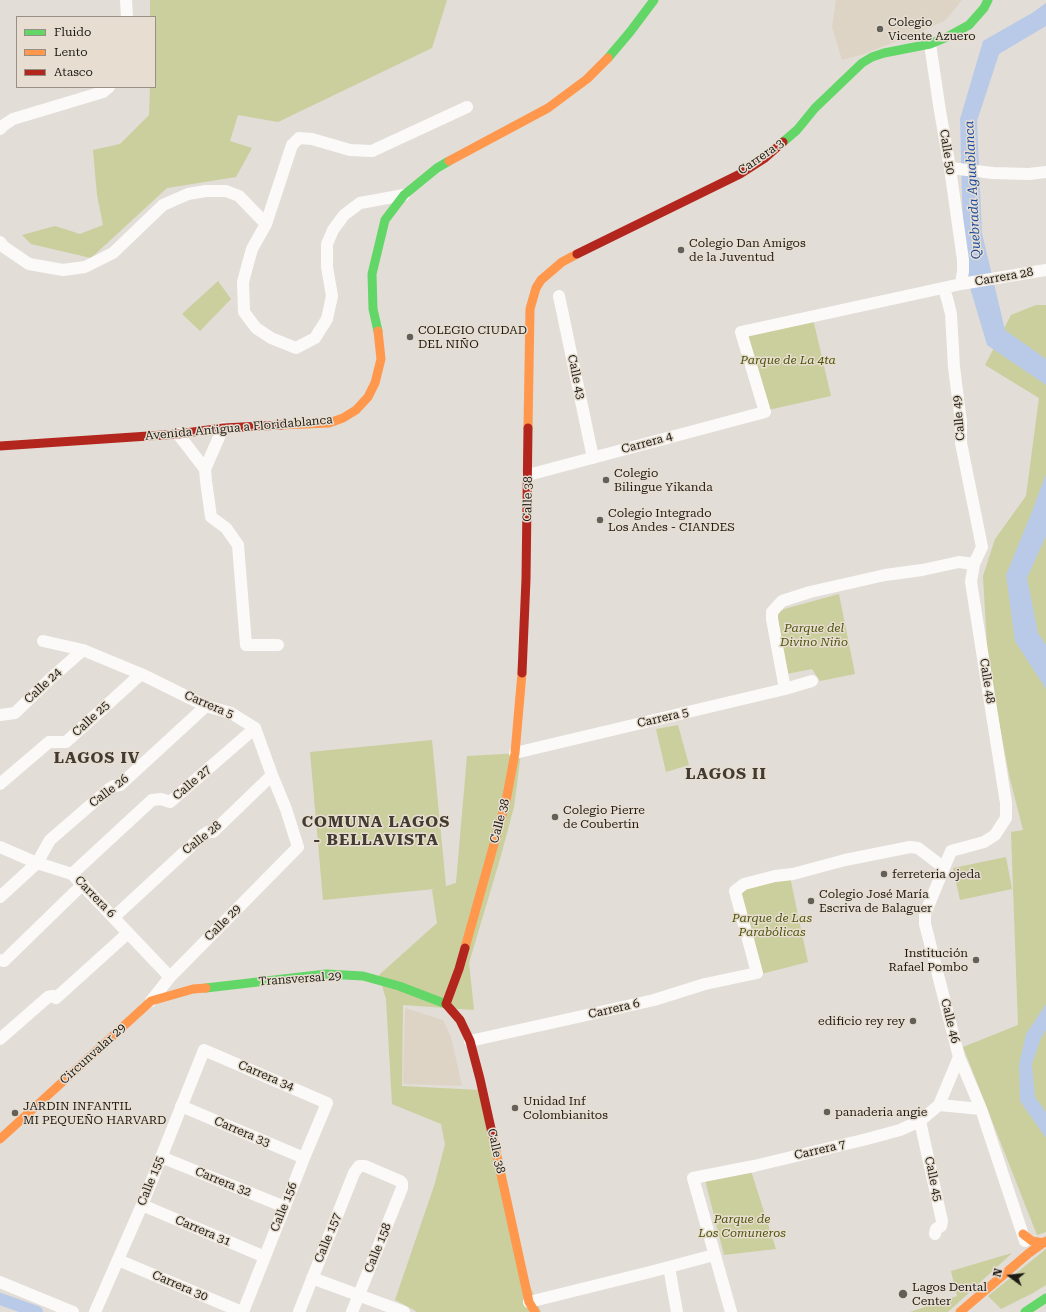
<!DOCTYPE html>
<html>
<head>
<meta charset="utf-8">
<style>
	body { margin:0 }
	#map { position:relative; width:1046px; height:1312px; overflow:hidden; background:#e2ddd6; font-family:"Roboto Serif",serif }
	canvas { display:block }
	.legend { position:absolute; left:16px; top:16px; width:140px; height:72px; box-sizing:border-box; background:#e7ded1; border:1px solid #979086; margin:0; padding:5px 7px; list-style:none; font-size:12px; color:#1e1b16 }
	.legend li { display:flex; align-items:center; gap:8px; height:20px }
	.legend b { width:20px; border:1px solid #979086 }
	.north { position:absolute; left:990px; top:1256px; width:40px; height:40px; -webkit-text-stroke:3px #e7ded1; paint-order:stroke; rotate:285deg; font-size:11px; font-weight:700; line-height:16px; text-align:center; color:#1e1b16 }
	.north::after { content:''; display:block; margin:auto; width:14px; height:18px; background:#1e1b16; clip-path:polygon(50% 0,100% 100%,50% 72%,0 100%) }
</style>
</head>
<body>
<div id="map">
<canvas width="1046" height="1312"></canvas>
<ul class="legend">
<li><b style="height:5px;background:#63d668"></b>Fluido</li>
<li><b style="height:5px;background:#ff974d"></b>Lento</li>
<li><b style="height:5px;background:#b3261e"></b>Atasco</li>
</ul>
<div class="north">N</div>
</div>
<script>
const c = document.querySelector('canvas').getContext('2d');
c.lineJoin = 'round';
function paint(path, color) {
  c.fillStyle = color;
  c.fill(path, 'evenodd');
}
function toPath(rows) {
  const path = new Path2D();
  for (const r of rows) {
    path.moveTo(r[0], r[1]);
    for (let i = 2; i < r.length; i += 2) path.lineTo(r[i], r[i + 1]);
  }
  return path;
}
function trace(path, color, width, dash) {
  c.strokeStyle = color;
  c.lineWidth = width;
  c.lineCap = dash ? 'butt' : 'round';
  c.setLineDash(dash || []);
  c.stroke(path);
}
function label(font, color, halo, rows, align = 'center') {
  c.font = font + ' "Roboto Serif",serif';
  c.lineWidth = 3;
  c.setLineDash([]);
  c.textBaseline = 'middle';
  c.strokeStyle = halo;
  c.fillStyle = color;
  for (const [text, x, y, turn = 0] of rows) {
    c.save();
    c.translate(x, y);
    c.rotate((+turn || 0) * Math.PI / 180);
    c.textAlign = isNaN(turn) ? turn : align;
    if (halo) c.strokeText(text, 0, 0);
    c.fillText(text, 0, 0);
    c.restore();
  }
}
const built = toPath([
	[836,0,962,0,946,20,923,31,861,55,842,60,832,27],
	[405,1008,443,1020,451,1037,462,1086,403,1084]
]);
const green = toPath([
	[150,0,447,0,432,48,278,122,238,115,230,141,252,148,236,177,167,188,91,258,31,244,22,235,55,226,80,234,103,225,97,195,93,150,120,144,149,115,150,87,155,87,155,17,150,17],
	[218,281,231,299,200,331,182,314],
	[1036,305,1046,305,1046,1232,1037,1235,963,1047,1018,1025,1011,832,1023,830,1009,775,988,663,983,576,995,539,1026,496,1039,398,985,365,1011,315],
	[813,319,831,396,768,410,746,335],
	[839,594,855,674,820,681,812,669,786,674,777,611],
	[678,725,689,765,666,772,656,729],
	[432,740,446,886,456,883,467,756,521,753,514,807,500,859,469,963,474,1010,403,1005,402,1086,480,1090,530,1286,541,1312,415,1312,416,1311,395,1300,435,1183,445,1144,441,1124,392,1104,386,999,379,975,437,923,432,890,434,889,323,900,310,752],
	[1006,857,1012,889,960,900,953,868],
	[790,877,808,962,761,974,740,891],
	[751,1171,776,1249,724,1255,705,1180],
	[1046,1249,1046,1285,1033,1293,1001,1309,988,1296],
	[1012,1253,948,1312,910,1312,957,1296,951,1271]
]);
const water = toPath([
	[1046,3,1046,26,999,54,977,121,982,233,1005,330,1046,359,1046,385,987,345,969,284,963,232,960,119,983,41,1032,13],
	[1046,474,1046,536,1027,578,1038,633,1046,645,1046,689,1015,641,1006,575,1031,514],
	[1046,1004,1046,1030,1041,1038,1032,1064,1035,1097,1046,1112,1046,1138,1020,1101,1019,1064,1026,1034]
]);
const canal = toPath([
	[0,1299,37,1312]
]);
const street = toPath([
	[126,0,127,17],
	[930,44,940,111,950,168,963,260,963,271,961,284],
	[0,129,4,125,13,119,103,92,109,87],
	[950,168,993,173,1029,174,1046,172],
	[404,195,360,203,344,215,333,230,327,244,327,267,332,296,327,319,315,338,296,348,271,338,256,328,244,312,243,282,247,267,252,249,266,224,292,145,299,138,312,139,350,150,372,151,467,107],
	[0,242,4,247,29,264,63,270,85,267,113,253,163,205,188,194,206,191,226,191,239,196,266,224],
	[944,288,948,302,951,314,954,367,961,422,961,443,982,547,974,564,971,582,1006,803,1006,818,995,835,984,842,951,851,925,914,925,924,959,1057,981,1109,1025,1241],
	[559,296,593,458],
	[223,428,205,469,206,481,211,517,226,528,238,545,246,645,278,645],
	[178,434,205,469],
	[528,475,765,412,741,332,961,284,1046,270],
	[43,641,83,650,141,674,206,706,231,713,255,728,272,775,286,809,298,847,170,977,151,1001],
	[785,689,772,619,772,612,782,601,810,592,885,575,922,570,959,562,974,564],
	[0,715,15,713,50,679,83,650],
	[515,753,785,689,812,681],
	[0,784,49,742,66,742,141,674],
	[0,847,37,863,72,874,170,977],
	[72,874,152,800,161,799,170,802,255,728],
	[0,897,37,863,50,840,109,789,114,786,120,785,206,706],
	[114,917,203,835,208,832,213,832,272,775],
	[0,960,4,961,83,884],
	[0,1039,48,997,53,996,56,998,128,933],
	[470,1041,654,1000,705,984,757,973,735,891,744,884,775,876,793,874,845,860,910,847,918,848,943,867],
	[939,1105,981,1109],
	[181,1106,304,1158],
	[920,1121,942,1221,941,1226,936,1229,935,1234],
	[161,1157,285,1207],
	[142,1205,265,1257],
	[118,1260,242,1312],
	[669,1267,677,1312],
	[312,1278,404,1312],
	[0,1282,73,1312],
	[529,1302,650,1272,714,1255],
	[95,1312,142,1205,204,1050,327,1103,304,1158,243,1312],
	[299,1312,354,1173,359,1166,365,1166,400,1181,402,1183,402,1188,352,1312],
	[731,1312,693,1178,754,1166,867,1139,900,1130,920,1121,939,1105,959,1057]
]);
const fast = toPath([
	[608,58,630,32,654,0],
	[783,142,797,130,815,108,862,63,872,57,884,53,930,44,947,37,969,25,984,8,988,0],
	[378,331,373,309,372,274,385,220,404,195,437,168,449,161],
	[206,988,326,974,363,976,399,986,446,1004],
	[1025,1312,1046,1298]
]);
const slow = toPath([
	[449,161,548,108,587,79,608,58],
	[282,425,329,423,343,418,356,410,368,397,375,383,381,359,378,331],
	[528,428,530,309,536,288,541,280,562,262,577,254],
	[465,948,506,801,515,753,522,673],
	[492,1133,529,1302,535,1312],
	[0,1139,151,1001,193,989,206,988],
	[1023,1234,1032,1241,1044,1243],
	[960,1312,1029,1253,1046,1241]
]);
const jam = toPath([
	[577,254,740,174,765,158,783,142],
	[0,446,178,434,223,428,282,425],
	[522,673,526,579,528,428],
	[465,948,459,969,446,1004,460,1020,470,1041,480,1079,492,1133]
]);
const markers = [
	[880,29,4,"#635f59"],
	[681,250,4,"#635f59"],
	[410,337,4,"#635f59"],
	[606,480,4,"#635f59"],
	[600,520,4,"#635f59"],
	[555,817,4,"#635f59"],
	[884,874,4,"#635f59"],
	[811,901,4,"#635f59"],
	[976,960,4,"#635f59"],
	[913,1021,4,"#635f59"],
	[515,1108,4,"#635f59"],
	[827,1112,4,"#635f59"],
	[15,1113,4,"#635f59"],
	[903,1294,5,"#635f59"]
];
const poiNames = [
	["Colegio",888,22],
	["Vicente Azuero",888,36],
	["Colegio Dan Amigos",689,243],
	["de la Juventud",689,257],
	["COLEGIO CIUDAD",418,330],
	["DEL NIÑO",418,344],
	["Colegio",614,473],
	["Bilingue Yikanda",614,487],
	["Colegio Integrado",608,513],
	["Los Andes - CIANDES",608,527],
	["Colegio Pierre",563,810],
	["de Coubertin",563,824],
	["ferreteria ojeda",892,874],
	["Colegio José María",819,894],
	["Escriva de Balaguer",819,908],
	["Institución",968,953,"right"],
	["Rafael Pombo",968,967,"right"],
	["edificio rey rey",905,1021,"right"],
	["Unidad Inf",523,1101],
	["Colombianitos",523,1115],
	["JARDIN INFANTIL",23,1106],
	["MI PEQUEÑO HARVARD",23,1120],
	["panaderia angie",835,1112],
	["Lagos Dental",912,1287],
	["Center",912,1301]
];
const streetNames = [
	["Calle 50",947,152,81],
	["Carrera 3",761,157,-35],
	["Carrera 28",1004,277,-10],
	["Calle 43",576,377,78],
	["Calle 49",959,418,-95],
	["Avenida Antigua a Floridablanca",239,428,-5],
	["Carrera 4",647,443,-15],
	["Calle 38",528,499,-89],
	["Calle 48",987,681,81],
	["Calle 24",43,686,-43],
	["Carrera 5",209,705,23],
	["Carrera 5",663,718,-13],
	["Calle 25",91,719,-43],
	["Calle 27",192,783,-41],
	["Calle 26",109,791,-37],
	["Calle 38",500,821,-75],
	["Calle 28",202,838,-38],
	["Carrera 6",95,897,46],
	["Calle 29",223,923,-45],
	["Transversal 29",300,979,-4],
	["Carrera 6",614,1009,-13],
	["Calle 46",950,1021,76],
	["Circunvalar 29",93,1054,-42],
	["Carrera 34",266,1076,23],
	["Carrera 33",242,1132,23],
	["Carrera 7",820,1150,-13],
	["Calle 38",496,1151,78],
	["Calle 45",933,1179,78],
	["Calle 155",151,1181,-68],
	["Carrera 32",223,1182,22],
	["Calle 156",284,1207,-68],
	["Carrera 31",203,1231,23],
	["Calle 157",328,1238,-68],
	["Calle 158",378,1248,-68],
	["Carrera 30",180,1286,23]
];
const parkNames = [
	["Parque de La 4ta",788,360],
	["Parque del",814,628],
	["Divino Niño",814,642],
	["Parque de Las",772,918],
	["Parabólicas",772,932],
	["Parque de",742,1219],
	["Los Comuneros",742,1233]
];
const waterNames = [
	["Quebrada Aguablanca",973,190,-93]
];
const districtNames = [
	["LAGOS IV",97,758],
	["LAGOS II",726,774],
	["COMUNA LAGOS",376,822],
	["- BELLAVISTA",376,840]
];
paint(built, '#ded4c6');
paint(green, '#cbce9d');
paint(water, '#b8cae8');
trace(canal, '#b8cae8', 12);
trace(street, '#fbfaf9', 12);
trace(fast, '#63d668', 9);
trace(slow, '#ff974d', 9);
trace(jam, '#b3261e', 9);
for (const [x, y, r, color] of markers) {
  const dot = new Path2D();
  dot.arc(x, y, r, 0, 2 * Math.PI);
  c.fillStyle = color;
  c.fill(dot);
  trace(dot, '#e7ded1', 1.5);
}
label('12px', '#1e1b16', '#e7ded1', poiNames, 'left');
label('12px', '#1e1b16', '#e7ded1', streetNames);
label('italic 12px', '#4e540b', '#e7ded1', parkNames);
label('italic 13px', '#184ba2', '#e7ded1', waterNames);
c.letterSpacing = '1px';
label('bold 16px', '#433b31', '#e7ded1', districtNames);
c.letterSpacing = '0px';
</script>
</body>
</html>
